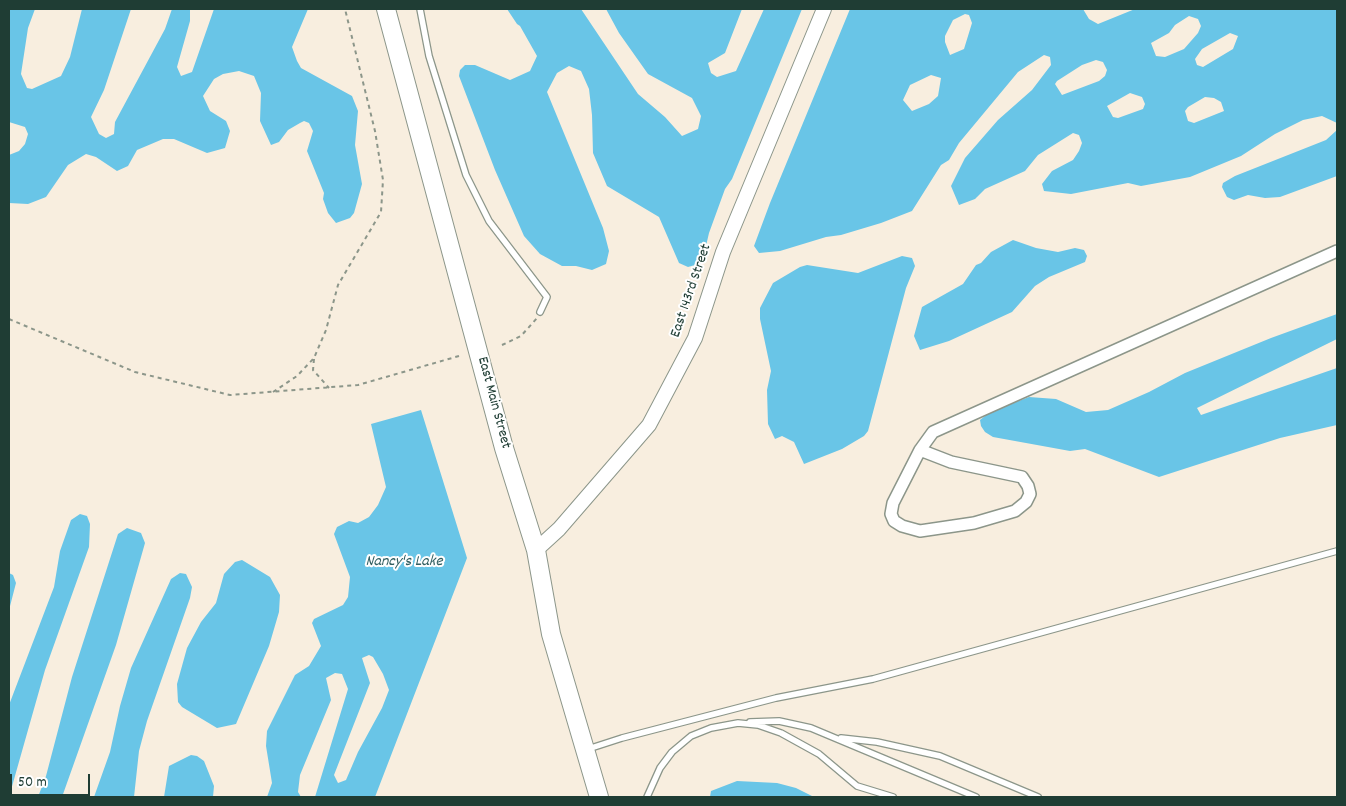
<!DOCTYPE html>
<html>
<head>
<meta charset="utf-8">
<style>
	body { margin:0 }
	#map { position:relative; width:1346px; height:806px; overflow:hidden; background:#f8eedf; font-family:Dekko,sans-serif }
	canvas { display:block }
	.frame { position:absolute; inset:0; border:10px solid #1f3d34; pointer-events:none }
	.scale { position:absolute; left:10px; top:774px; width:80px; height:22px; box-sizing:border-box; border:2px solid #1f3d34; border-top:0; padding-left:6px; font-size:15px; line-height:18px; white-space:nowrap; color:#1f3d34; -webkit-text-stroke:4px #fff; paint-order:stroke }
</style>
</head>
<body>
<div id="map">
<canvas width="1346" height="806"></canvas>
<div class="frame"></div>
<div class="scale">50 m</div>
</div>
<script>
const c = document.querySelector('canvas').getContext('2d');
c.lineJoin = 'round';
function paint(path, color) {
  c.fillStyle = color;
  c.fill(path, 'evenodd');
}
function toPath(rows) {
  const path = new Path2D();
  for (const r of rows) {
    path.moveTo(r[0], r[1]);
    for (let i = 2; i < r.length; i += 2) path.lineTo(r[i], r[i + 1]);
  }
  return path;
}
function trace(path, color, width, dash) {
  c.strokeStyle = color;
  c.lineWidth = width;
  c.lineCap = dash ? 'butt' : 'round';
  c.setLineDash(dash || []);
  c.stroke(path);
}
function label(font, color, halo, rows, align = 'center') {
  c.font = font + ' Dekko,sans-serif';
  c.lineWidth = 4;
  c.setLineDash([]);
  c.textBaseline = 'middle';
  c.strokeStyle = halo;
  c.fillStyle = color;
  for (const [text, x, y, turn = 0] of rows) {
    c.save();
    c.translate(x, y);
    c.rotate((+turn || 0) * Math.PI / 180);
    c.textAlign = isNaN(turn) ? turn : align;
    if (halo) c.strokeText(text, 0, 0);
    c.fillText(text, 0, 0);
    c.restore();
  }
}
const water = toPath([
	[9,9,35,9,28,28,21,74,27,88,32,89,61,76,70,57,82,9,131,9,104,90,91,117,99,134,106,138,114,134,115,122,165,29,172,9,190,9,190,21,177,67,181,76,192,72,214,9,308,9,292,47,297,61,301,68,352,96,358,111,355,145,362,184,354,213,350,218,336,223,328,213,323,199,324,193,307,151,313,131,309,123,304,121,300,123,288,130,279,142,271,145,260,121,261,93,254,76,239,71,223,74,214,79,203,96,210,111,226,121,230,131,225,148,207,153,174,139,163,139,137,150,128,166,117,171,96,157,86,154,68,165,46,197,28,204,9,203,9,155,19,151,25,144,28,134,25,127,9,122],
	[507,9,581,9,638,94,665,117,682,136,698,129,701,116,692,98,648,74,619,33,606,9,742,9,725,53,708,63,711,73,717,77,736,71,764,9,802,9,732,179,725,189,709,233,702,263,688,267,679,263,659,217,607,186,593,153,592,115,589,89,581,71,569,66,557,73,547,92,603,228,609,251,606,264,592,270,576,266,562,266,540,254,524,236,495,170,459,76,460,70,465,65,475,65,510,80,530,71,537,56,520,26,517,24],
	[850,9,1083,9,1089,19,1098,24,1135,9,1337,9,1337,123,1322,116,1303,120,1275,134,1241,156,1190,177,1141,186,1128,183,1071,194,1044,191,1042,184,1052,171,1073,160,1079,151,1082,143,1079,135,1073,133,1038,155,1025,171,985,189,975,199,959,205,951,186,965,158,998,120,1032,90,1051,65,1050,57,1044,55,1018,72,959,143,949,160,941,165,912,211,881,223,841,235,826,237,780,251,759,253,754,246,770,203],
	[965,14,969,15,972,23,964,49,950,55,945,42,945,36,953,20],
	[1189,16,1198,19,1201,26,1198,33,1184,49,1165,57,1156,56,1151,43,1169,33,1175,25],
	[1230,33,1238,36,1233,49,1203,67,1197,65,1195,59,1202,49],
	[1096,60,1103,62,1107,70,1105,76,1099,81,1062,95,1055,84,1057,81,1082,65],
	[931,75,941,78,938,96,929,104,912,111,903,100,910,85],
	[1130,93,1142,97,1145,104,1143,109,1118,118,1113,117,1107,106],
	[1205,97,1214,98,1221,102,1224,111,1194,123,1188,121,1185,111,1188,107],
	[1337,130,1337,176,1280,197,1265,198,1248,195,1234,200,1227,197,1222,187,1223,183,1235,176,1326,140],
	[1013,240,1036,248,1058,252,1075,248,1084,250,1087,256,1085,262,1049,277,1035,286,1012,312,949,341,920,350,914,336,922,307,963,284,976,265,981,263,991,252],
	[902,256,912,258,915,266,906,288,868,431,864,436,842,449,804,464,794,442,782,436,775,439,768,424,767,390,771,371,760,319,760,308,773,283,800,267,807,265,858,273],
	[1337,314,1337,339,1197,408,1201,415,1337,368,1337,425,1280,438,1159,477,1085,449,1070,451,993,437,985,432,981,426,980,420,990,412,1029,397,1056,399,1086,412,1108,410,1149,392,1185,373,1271,338],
	[421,410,467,558,375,797,315,797,348,689,342,674,335,673,326,678,331,700,300,775,298,792,301,797,267,797,272,783,266,746,267,731,295,675,309,666,321,646,312,623,314,619,343,605,348,597,350,577,334,534,337,527,349,521,358,523,369,517,378,505,386,487,371,424],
	[369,655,373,657,383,674,389,690,382,708,358,752,346,780,338,783,334,775,370,683,362,658],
	[80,514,87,516,90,524,89,547,45,670,9,797,9,705,54,587,60,551,71,520],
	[127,528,141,533,145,543,116,645,62,797,38,797,46,776,72,677,118,534],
	[242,560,270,577,280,595,279,612,269,646,236,724,217,728,182,707,178,702,177,684,187,648,201,622,216,603,224,574,235,562],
	[9,573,13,575,16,583,9,610],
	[180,573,186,574,192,587,190,598,147,721,139,751,134,797,94,797,110,752,120,706,131,668,171,579],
	[191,755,197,756,204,761,214,786,213,797,164,797,169,766],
	[737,781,777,783,796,788,814,797,710,797,711,791]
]);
const path = toPath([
	[9,319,135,372,230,395,358,385,459,356],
	[502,345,521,336,537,318],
	[314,359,313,370,329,388],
	[273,392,297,376,314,358,326,330,338,285,381,212,383,180,375,131,345,9]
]);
const service = toPath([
	[420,9,429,56,466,175,489,221,547,297,540,312],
	[750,722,779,721,811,728,976,797],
	[841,738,877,742,940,756,1038,797],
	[588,749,622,738,776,698,873,679,1337,551],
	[647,797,660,768,672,752,691,736,711,728,738,723,758,725,781,733,819,754,857,786,893,797]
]);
const minor = toPath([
	[920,450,951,462,1022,477,1028,486,1030,494,1026,502,1015,511,974,523,920,531,902,526,894,521,891,514,893,503,920,450,933,432,1337,251]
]);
const tertiary = toPath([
	[536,550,559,529,649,425,695,338,723,252,824,9]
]);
const primary = toPath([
	[386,9,504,448,536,550,551,634,599,797]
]);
const streetNames = [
	["East 143rd Street",692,291,-71],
	["East Main Street",493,403,75]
];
const waterNames = [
	["Nancy's Lake",404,563]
];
paint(water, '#69c5e7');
trace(service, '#8c968a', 8);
trace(minor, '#8c968a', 14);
trace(tertiary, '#8c968a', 16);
trace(primary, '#8c968a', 20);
trace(path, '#8c968a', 2, [4, 4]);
trace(service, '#fff', 5.5);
trace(minor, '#fff', 11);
trace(tertiary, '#fff', 14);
trace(primary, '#fff', 18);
label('15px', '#1f3d34', '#fff', streetNames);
label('italic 16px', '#325f61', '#fff', waterNames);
</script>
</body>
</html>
